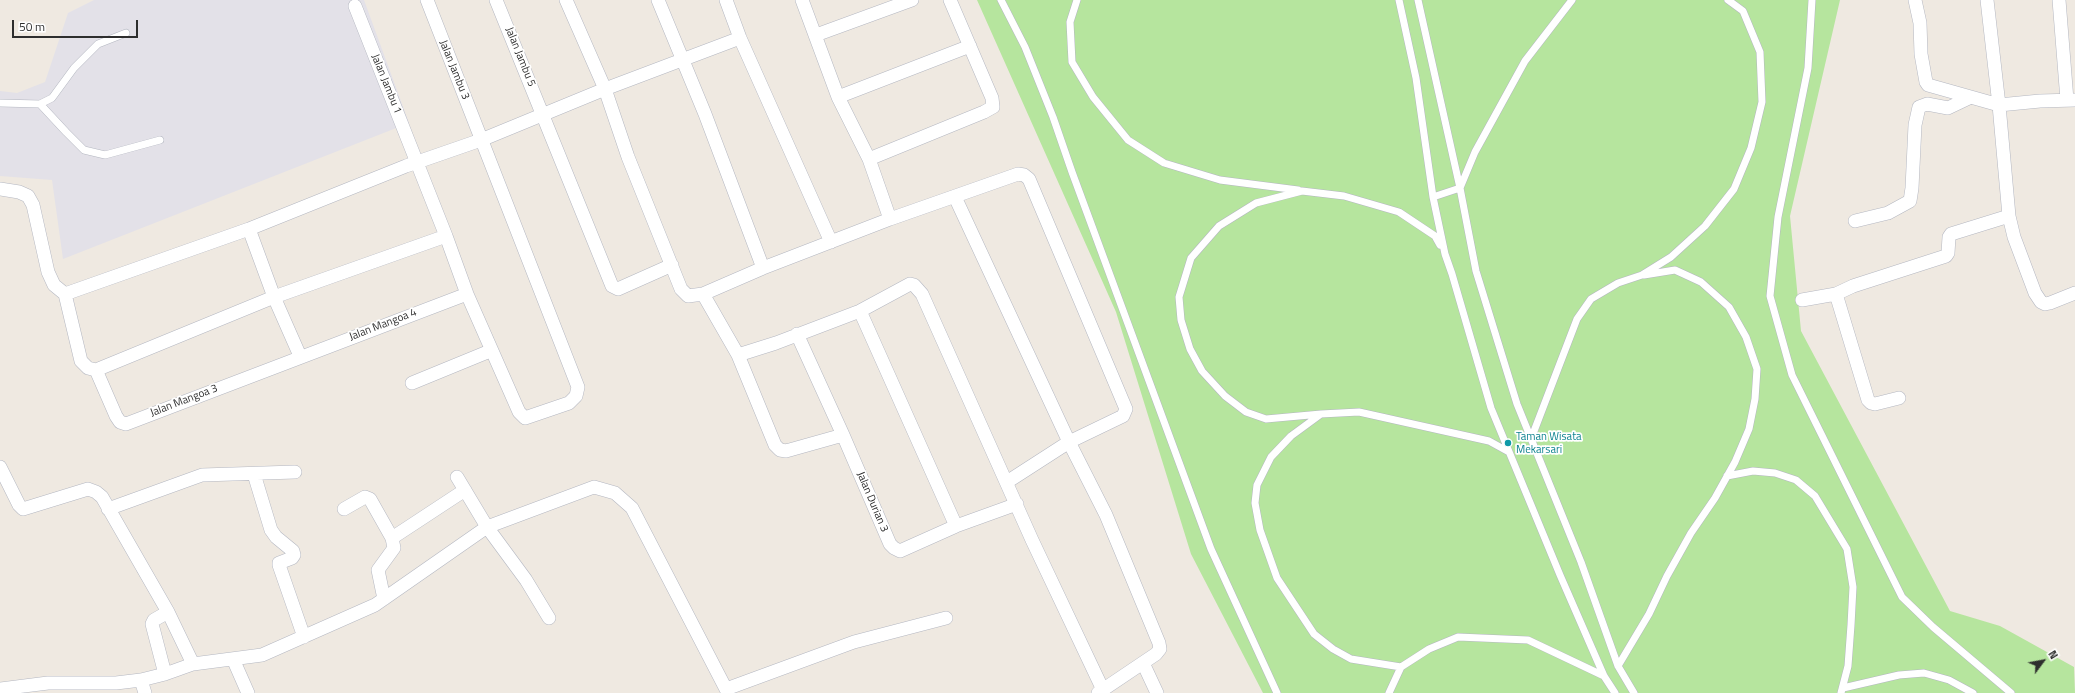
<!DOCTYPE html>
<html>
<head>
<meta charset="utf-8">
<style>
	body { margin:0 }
	#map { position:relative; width:2075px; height:693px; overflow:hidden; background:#efe9e1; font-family:"Titillium Web",sans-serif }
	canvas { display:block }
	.north { position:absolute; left:2023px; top:641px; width:40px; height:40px; -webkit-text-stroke:3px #fff; paint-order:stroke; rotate:58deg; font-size:11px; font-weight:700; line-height:16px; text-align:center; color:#2e2e2e }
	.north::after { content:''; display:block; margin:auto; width:14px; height:18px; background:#2e2e2e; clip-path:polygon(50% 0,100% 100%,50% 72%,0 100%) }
	.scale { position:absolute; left:12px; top:20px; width:126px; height:18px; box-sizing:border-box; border:2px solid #2e2e2e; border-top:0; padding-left:5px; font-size:12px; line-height:14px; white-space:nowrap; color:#2e2e2e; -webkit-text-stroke:3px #fff; paint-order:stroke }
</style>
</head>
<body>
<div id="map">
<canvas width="2075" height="693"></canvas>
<div class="north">N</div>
<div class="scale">50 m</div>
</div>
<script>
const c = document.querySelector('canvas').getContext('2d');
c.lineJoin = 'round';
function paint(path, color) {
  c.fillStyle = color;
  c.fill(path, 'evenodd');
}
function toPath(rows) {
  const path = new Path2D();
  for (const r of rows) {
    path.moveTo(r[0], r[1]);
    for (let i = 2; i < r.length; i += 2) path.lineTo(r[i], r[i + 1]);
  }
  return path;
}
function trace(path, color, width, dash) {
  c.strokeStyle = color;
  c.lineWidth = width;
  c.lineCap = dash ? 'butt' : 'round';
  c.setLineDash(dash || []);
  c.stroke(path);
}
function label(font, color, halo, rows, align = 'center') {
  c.font = font + ' "Titillium Web",sans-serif';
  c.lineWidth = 3.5;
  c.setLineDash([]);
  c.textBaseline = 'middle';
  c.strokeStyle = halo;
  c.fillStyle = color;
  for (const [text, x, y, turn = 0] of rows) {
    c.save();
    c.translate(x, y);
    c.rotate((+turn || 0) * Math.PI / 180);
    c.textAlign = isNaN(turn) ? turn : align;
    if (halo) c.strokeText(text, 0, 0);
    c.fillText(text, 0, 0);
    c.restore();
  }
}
const industrial = toPath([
	[94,0,364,0,409,123,63,259,52,180,0,176,0,91,17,93,45,82,68,13]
]);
const green = toPath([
	[977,0,1840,0,1790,216,1801,331,1950,611,2000,626,2074,667,2075,693,1263,693,1191,554,1116,312]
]);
const service = toPath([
	[1001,0,1025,47,1053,117,1072,172,1211,549,1277,693],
	[1077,0,1070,22,1072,62,1093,97,1128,140,1164,163,1220,180,1298,190],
	[1399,0,1416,78,1433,197,1445,254,1452,274,1491,408,1560,575,1604,676,1615,693],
	[1418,0,1460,188,1476,271,1517,404,1581,562,1618,666,1634,693],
	[1812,0,1808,68,1778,217,1770,296,1792,375,1902,597,1933,627,2011,693],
	[0,103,40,104,52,98,74,68,98,44,126,33],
	[40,104,66,132,84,150,105,155,160,140],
	[1433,197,1460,188,1475,152,1525,61,1572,0],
	[1321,414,1266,419,1246,412,1225,396,1202,371,1190,349,1181,320,1179,297,1191,258,1219,226,1256,203,1302,191,1344,196,1399,212,1435,236,1440,245],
	[1531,439,1577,319,1591,299,1618,283,1642,275,1671,257,1705,226,1734,189,1751,148,1762,102,1760,52,1743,11,1728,0],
	[1727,476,1753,471,1775,473,1796,480,1815,496,1847,549,1853,587,1851,625,1848,666,1841,693],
	[1618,666,1649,614,1667,576,1691,533,1715,498,1735,462,1749,429,1755,399,1757,369,1746,337,1729,307,1701,282,1675,270,1644,275],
	[1401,667,1351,659,1333,649,1314,634,1277,578,1260,530,1255,503,1257,485,1271,457,1291,436,1321,414,1359,412,1489,441,1509,452],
	[1843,688,1899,675,1924,673,1949,680,1973,693],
	[1389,693,1401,667,1429,649,1458,637,1528,640,1604,676]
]);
const minor = toPath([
	[496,0,612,286,618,289,672,265],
	[566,0,605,89,628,157,681,289,688,296,703,294,763,268,890,219,1018,174,1024,175,1029,179,1126,409,1123,416,1069,442,1007,482],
	[658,0,705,114,763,268],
	[726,0,740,38,831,242],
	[802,0,838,97,869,159,890,219],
	[1915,0,1920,23,1921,54,1926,82,1928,85,1999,105,2040,101,2075,100],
	[1987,0,1999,105,2009,216,2014,237,2035,293,2041,302,2045,304,2050,303,2075,293],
	[2059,0,2067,100],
	[355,6,446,236,467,294,519,412,525,418,569,403,576,396,578,387,427,0],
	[816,35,912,0],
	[838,97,970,46],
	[869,159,984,112,993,107,992,98,950,0],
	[0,189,19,192,28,196,33,205,48,272,54,285,65,294,249,229,406,166,481,140,605,89,740,38],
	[955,197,1069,442,1106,515,1159,643,1160,649,1156,654,1098,693],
	[1855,221,1888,213,1910,201,1912,188,1915,125,1919,107,1927,104,1948,108,1969,98],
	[249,229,274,297,300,356],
	[65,294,81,361,88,368,96,370,274,297,446,236],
	[703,294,738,355,775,445,780,450,786,451,843,435],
	[1836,294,1868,400,1871,403,1875,404,1899,398],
	[1802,300,1836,294,1853,286,1946,256,1948,253,1949,237,1951,234,2009,216],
	[860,311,956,526],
	[797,334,843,435,890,544,894,548,900,551,956,526,1017,504],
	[738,355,776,343,860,311,910,284,914,285,922,294,1032,540,1103,690],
	[96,370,116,416,120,422,126,424,467,294],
	[412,383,490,351],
	[0,467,19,505,23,509,88,489,96,492,102,497,168,612,193,664],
	[254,474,271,530,276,537,293,551,294,555,292,558,279,563,279,565,304,637],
	[457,477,487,527,526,580,549,618],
	[108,509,202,475,295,472],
	[344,509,365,497,370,499,392,538],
	[384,599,378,570,394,548,392,538,465,490],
	[233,659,248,693],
	[1143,663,1157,693],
	[165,674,152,624,154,620,168,612],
	[141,680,145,693],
	[0,689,48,683,116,683,141,680,165,674,193,664,262,655,375,605,487,527,594,487,615,493,632,508,728,693],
	[726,689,854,642,946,618]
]);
const markers = [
	[1508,443,4,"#0f9aa8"]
];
const streetNames = [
	["Jalan Jambu 5",520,57,68],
	["Jalan Jambu 3",454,70,68],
	["Jalan Jambu 1",386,84,68],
	["Jalan Mangoa 4",383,325,-21],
	["Jalan Mangoa 3",184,401,-21],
	["Jalan Durian 3",872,502,67]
];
const cultureNames = [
	["Taman Wisata",1516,437],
	["Mekarsari",1516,450]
];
paint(industrial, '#e3e1e8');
paint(green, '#b6e59e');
trace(service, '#b4b7c1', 8);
trace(minor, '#b4b7c1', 14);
trace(service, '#fff', 7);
trace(minor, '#fff', 13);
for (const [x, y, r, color] of markers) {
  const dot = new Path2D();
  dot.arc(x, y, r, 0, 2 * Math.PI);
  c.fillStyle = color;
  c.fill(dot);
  trace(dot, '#fff', 1.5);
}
label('11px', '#2e2e2e', '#fff', streetNames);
label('11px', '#0d838f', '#fff', cultureNames, 'left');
</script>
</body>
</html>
